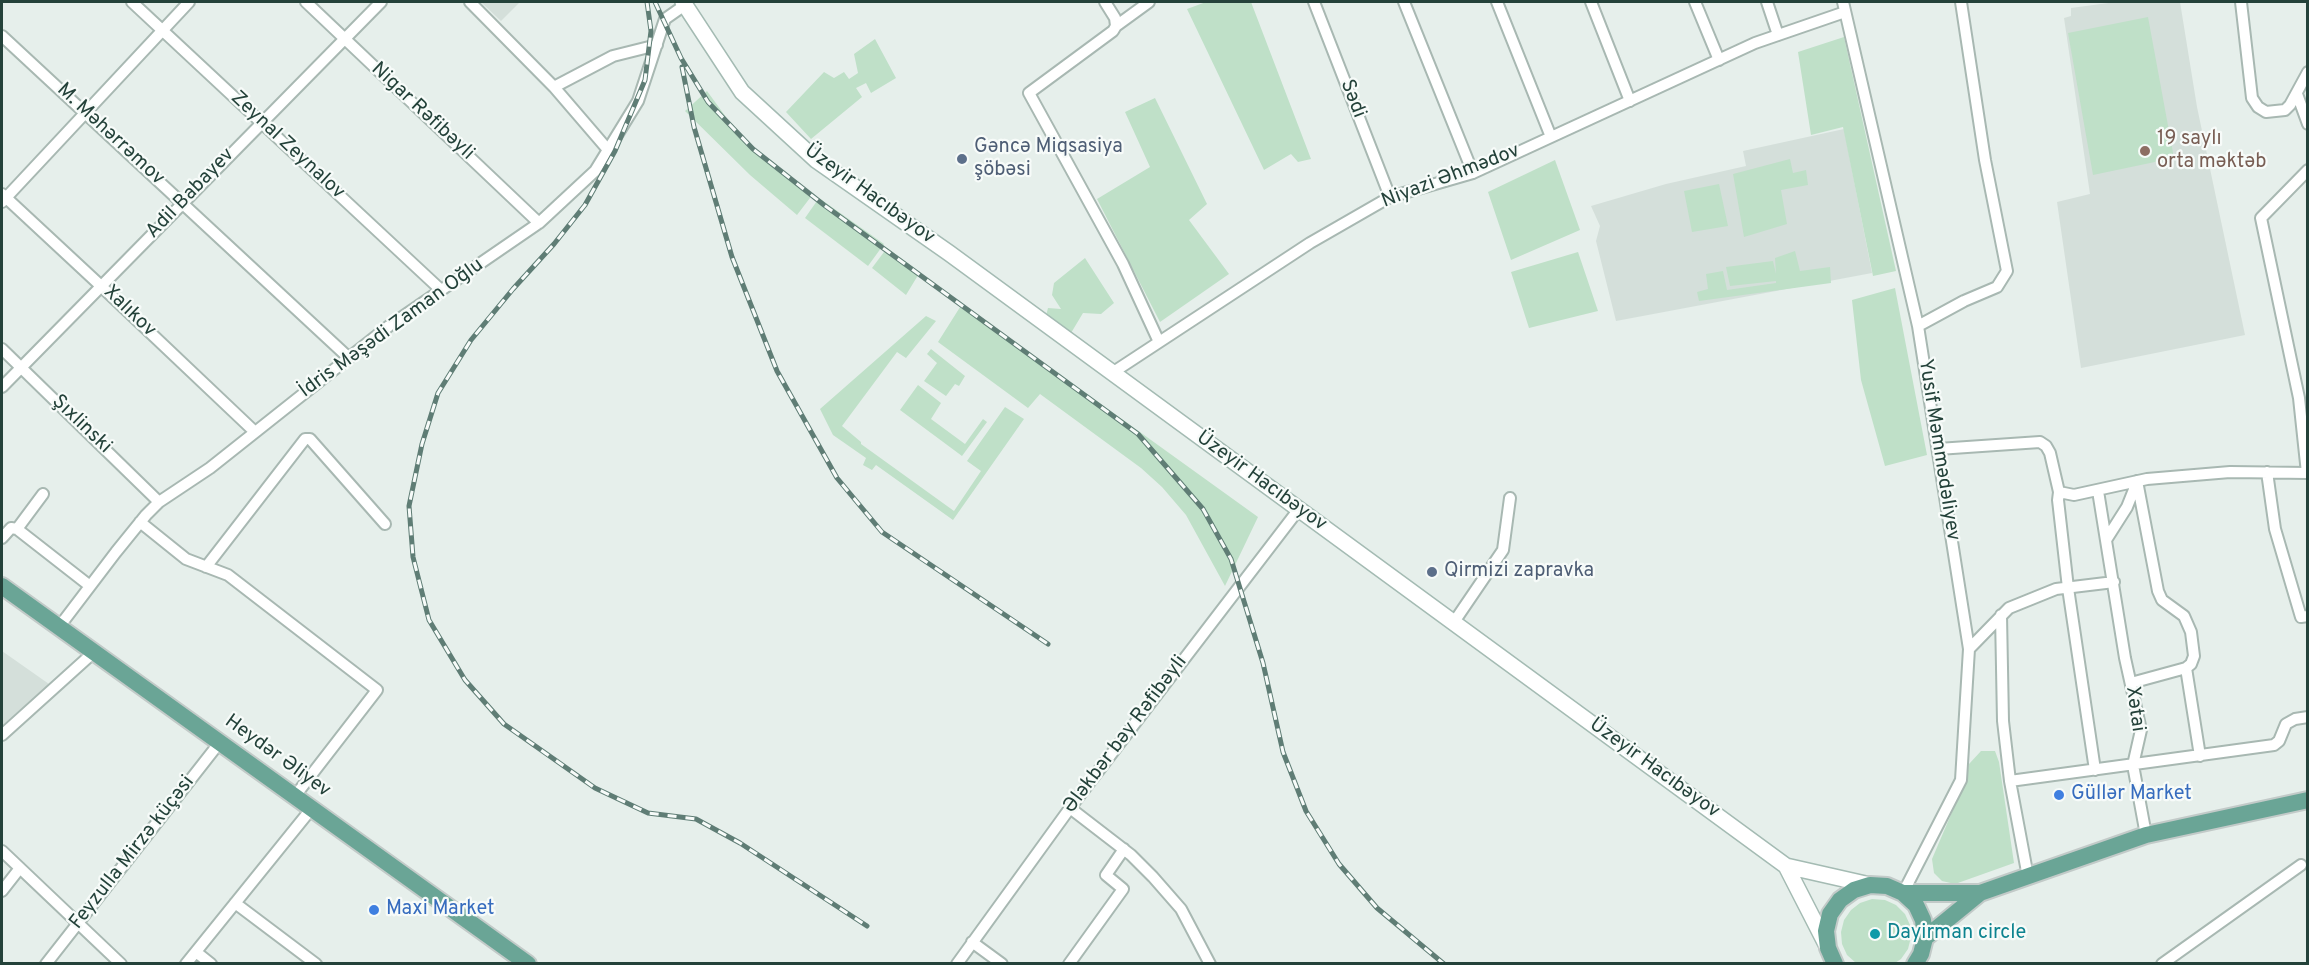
<!DOCTYPE html>
<html>
<head>
<meta charset="utf-8">
<style>
	body { margin:0 }
	#map { position:relative; width:2309px; height:965px; overflow:hidden; background:#e6efeb; font-family:Overpass,sans-serif }
	canvas { display:block }
	.frame { position:absolute; inset:0; border:3px solid #24423a; pointer-events:none }
</style>
</head>
<body>
<div id="map">
<canvas width="2309" height="965"></canvas>
<div class="frame"></div>
</div>
<script>
const c = document.querySelector('canvas').getContext('2d');
c.lineJoin = 'round';
function paint(path, color) {
  c.fillStyle = color;
  c.fill(path, 'evenodd');
}
function toPath(rows) {
  const path = new Path2D();
  for (const r of rows) {
    path.moveTo(r[0], r[1]);
    for (let i = 2; i < r.length; i += 2) path.lineTo(r[i], r[i + 1]);
  }
  return path;
}
function trace(path, color, width, dash) {
  c.strokeStyle = color;
  c.lineWidth = width;
  c.lineCap = dash ? 'butt' : 'round';
  c.setLineDash(dash || []);
  c.stroke(path);
}
function label(font, color, halo, rows, align = 'center') {
  c.font = font + ' Overpass,sans-serif';
  c.lineWidth = 4.5;
  c.setLineDash([]);
  c.textBaseline = 'middle';
  c.strokeStyle = halo;
  c.fillStyle = color;
  for (const [text, x, y, turn = 0] of rows) {
    c.save();
    c.translate(x, y);
    c.rotate((+turn || 0) * Math.PI / 180);
    c.textAlign = isNaN(turn) ? turn : align;
    if (halo) c.strokeText(text, 0, 0);
    c.fillText(text, 0, 0);
    c.restore();
  }
}
const built = toPath([
	[481,2,520,2,501,21],
	[2116,2,2180,2,2197,107,2245,335,2081,368,2057,202,2090,194,2064,18,2071,16,2071,8],
	[1844,129,1872,273,1616,321,1596,241,1600,226,1591,206,1666,184,1746,166,1743,151],
	[2,651,49,684,2,726]
]);
const green = toPath([
	[1206,2,1251,2,1311,159,1298,162,1291,154,1264,170,1187,9],
	[2148,17,2174,158,2093,175,2068,33],
	[1844,37,1896,271,1873,276,1843,127,1811,135,1798,52],
	[875,39,896,78,871,93,866,83,856,88,862,97,811,139,786,112,824,72,834,78,844,72,849,79,858,73,854,54],
	[707,91,734,128,755,151,813,194,797,215,750,175,685,111],
	[1155,98,1207,204,1189,220,1229,274,1160,322,1097,199,1150,167,1125,112],
	[1790,159,1793,173,1806,170,1808,185,1781,190,1787,224,1744,237,1733,174],
	[1555,160,1580,230,1511,260,1488,192],
	[1719,184,1728,226,1692,232,1684,191],
	[819,198,884,244,868,266,805,218],
	[887,248,920,272,906,295,872,268],
	[1795,251,1800,271,1830,267,1831,283,1699,301,1697,292,1708,289,1706,274,1723,271,1727,290,1776,283,1776,281,1730,286,1726,267,1773,261,1776,274,1775,258],
	[1578,252,1598,311,1529,328,1511,272],
	[1085,258,1114,303,1101,314,1083,313,1071,333,1046,316,1048,308,1061,309,1052,295,1054,283],
	[1895,288,1927,455,1885,466,1861,380,1852,300],
	[962,304,1258,517,1225,586,1186,515,1162,487,1141,468,1040,394,1028,408,938,342],
	[926,316,936,321,906,358,897,352,842,426,861,442,861,444,954,511,981,471,967,461,1005,407,1024,419,953,520,876,465,872,470,863,465,866,458,833,435,820,409],
	[931,349,965,376,959,386,955,384,946,396,924,381,937,363,927,354],
	[918,385,941,403,931,419,965,444,983,419,987,422,962,456,900,410],
	[1981,751,1995,751,1999,762,2014,863,1955,884,1942,881,1934,873,1932,859,1967,777,1969,764],
	[1872,899,1885,900,1896,905,1905,914,1910,925,1911,937,1908,949,1901,959,1895,963,1856,963,1847,955,1842,944,1841,932,1844,920,1851,910,1860,903]
]);
const street = toPath([
	[132,2,441,290],
	[306,2,539,223],
	[470,2,554,87,609,151],
	[1105,2,1115,18,1116,26,1113,31,1029,93,1123,264,1159,342],
	[1314,2,1390,197],
	[1404,2,1473,173],
	[1497,2,1551,137],
	[1591,2,1630,101],
	[1695,2,1719,60],
	[1767,2,1778,35],
	[1843,2,1918,326,1969,649,1961,780,1903,893],
	[2241,2,2252,98,2258,107,2266,112,2285,110,2290,105,2308,72],
	[1116,26,1149,2],
	[2,36,349,358],
	[554,87,613,56,657,45],
	[2297,94,2308,124],
	[2,194,101,286,255,432],
	[2,202,189,2],
	[1918,326,1964,301,1997,287,2007,271,1985,160,1961,2],
	[2,349,159,502],
	[1112,373,1310,243,1390,197,1473,173,1755,43,1845,12],
	[2,387,381,2],
	[1938,449,2040,442,2046,446,2050,453,2059,492,2074,495,2147,479,2230,472,2308,473],
	[2267,472,2275,529,2301,617,2308,616],
	[2307,473,2299,398,2261,218,2308,170],
	[2098,491,2125,658,2141,730,2133,765,2146,835],
	[2059,492,2058,500,2068,588,2095,770],
	[140,522,186,559,228,575,377,690,295,796],
	[17,529,43,494],
	[2,538,11,528,17,529,90,586],
	[2106,540,2127,507,2137,482],
	[206,567,305,439,310,439,385,524],
	[2001,615,2003,721,2010,781,2028,877],
	[1454,622,1503,550,1510,498],
	[59,627,116,552,146,515,159,502,210,468,389,326,539,223,595,171,638,101,665,19,685,5],
	[1969,649,2009,608,2056,589,2114,582],
	[2186,668,2200,756],
	[2131,683,2186,668,2191,664,2194,656,2191,632,2184,616,2162,600,2158,591,2137,481],
	[2,735,94,652],
	[2010,781,2274,745,2279,741,2286,724,2295,719,2308,717],
	[1070,808,1131,855,1153,877,1181,909,1210,964],
	[2,851,121,964],
	[2,891,20,868],
	[235,903,316,964],
	[972,942,1002,964],
	[196,952,211,964],
	[46,964,220,742],
	[186,964,312,808],
	[957,964,1070,808,1299,509],
	[1069,964,1123,889,1106,875,1124,849],
	[2162,964,2301,865]
]);
const secondary = toPath([
	[683,2,742,92,816,160,949,253,1786,866],
	[1827,946,1786,866,1870,885]
]);
const primary = toPath([
	[2,586,528,964],
	[1903,893,1980,893,2146,835,2308,800],
	[1925,938,1980,893],
	[1835,964,1828,948,1826,931,1830,914,1840,900,1854,890,1870,885,1887,886,1903,893,1916,905,1923,920,1925,938,1921,954,1915,964]
]);
const rail = toPath([
	[647,2,651,31,645,80,615,151,585,205,554,244,513,289,471,340,438,393,422,444,409,506,413,557,429,620,465,680,504,724,595,788,648,813,696,819,740,843,867,926],
	[655,2,681,58,708,102,753,149,824,205,1138,434,1203,509,1231,559,1263,663,1283,752,1306,811,1339,864,1377,908,1444,964],
	[682,67,694,127,732,257,777,371,837,478,882,532,1048,644]
]);
const markers = [
	[2145,151,6,"#8d6e63"],
	[962,159,6,"#5c6f8a"],
	[1432,572,6,"#5c6f8a"],
	[2059,795,6,"#3f7fe0"],
	[374,910,6,"#3f7fe0"],
	[1875,934,6,"#0f9aa8"]
];
const streetNames = [
	["Sədi",1352,99,69],
	["Nigar Rəfibəyli",422,112,43],
	["M. Məhərrəmov",110,135,43],
	["Zeynal Zeynalov",287,146,43],
	["Niyazi Əhmədov",1451,177,-21],
	["Adil Babayev",191,194,-46],
	["Üzeyir Hacıbəyov",869,195,36],
	["Xalıkov",129,312,44],
	["İdris Məşədi Zaman Oğlu",392,329,-36],
	["Şıxlinski",81,425,44],
	["Yusif Məmmədəliyev",1938,450,81],
	["Üzeyir Hacıbəyov",1261,482,36],
	["Xətai",2134,709,82],
	["Ələkbər bəy Rəfibəyli",1126,735,-53],
	["Heydər Əliyev",277,757,36],
	["Üzeyir Hacıbəyov",1654,769,36],
	["Feyzulla Mirzə küçəsi",133,853,-52]
];
const educationNames = [
	["19 saylı",2157,140],
	["orta məktəb",2157,163]
];
const serviceNames = [
	["Gəncə Miqsasiya",974,148],
	["şöbəsi",974,171],
	["Qirmizi zapravka",1444,572]
];
const shopNames = [
	["Güllər Market",2071,795],
	["Maxi Market",386,910]
];
const cultureNames = [
	["Dayirman circle",1887,934]
];
paint(built, '#d4dfda');
paint(green, '#bfe0c8');
trace(street, '#a8b8b2', 14);
trace(secondary, '#a4bbb3', 18);
trace(primary, '#c2cac8', 20);
trace(street, '#fff', 10);
trace(secondary, '#fff', 15);
trace(primary, '#6aa596', 16);
trace(rail, '#5f7d75', 5);
trace(rail, '#f7fbf9', 3, [9]);
for (const [x, y, r, color] of markers) {
  const dot = new Path2D();
  dot.arc(x, y, r, 0, 2 * Math.PI);
  c.fillStyle = color;
  c.fill(dot);
  trace(dot, '#f7fbf9', 2);
}
label('20px', '#24423a', '#f7fbf9', streetNames);
label('20px', '#785e54', '#f7fbf9', educationNames, 'left');
label('20px', '#4e5e75', '#f7fbf9', serviceNames, 'left');
label('20px', '#366cbe', '#f7fbf9', shopNames, 'left');
label('20px', '#0d838f', '#f7fbf9', cultureNames, 'left');
</script>
</body>
</html>
